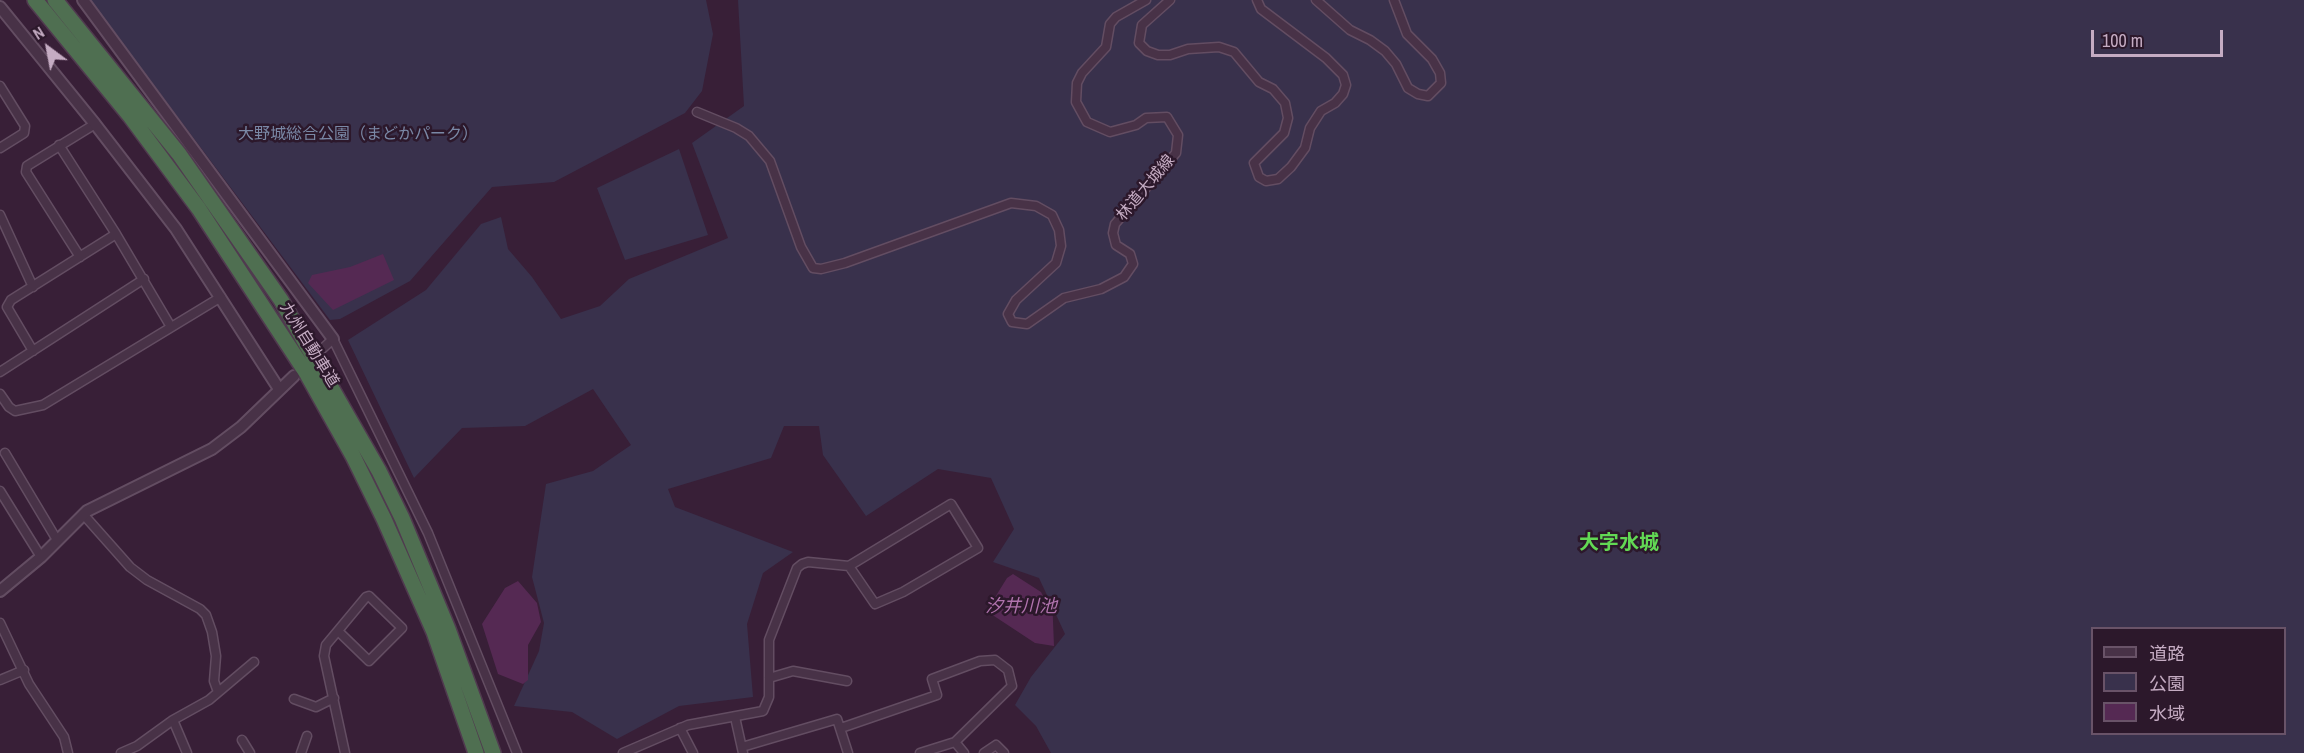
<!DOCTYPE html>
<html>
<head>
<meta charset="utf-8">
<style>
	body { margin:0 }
	#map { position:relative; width:2304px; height:753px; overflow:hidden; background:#381f37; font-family:"Archivo Narrow","Noto Sans JP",sans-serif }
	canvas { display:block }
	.legend { position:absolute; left:2091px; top:627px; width:195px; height:108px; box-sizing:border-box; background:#2c182b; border:2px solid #695368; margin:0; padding:8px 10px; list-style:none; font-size:18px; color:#c5acc3 }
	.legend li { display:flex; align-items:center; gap:12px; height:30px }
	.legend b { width:30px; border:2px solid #695368 }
	.north { position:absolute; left:18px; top:18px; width:60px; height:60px; -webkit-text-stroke:4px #2c182b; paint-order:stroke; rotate:328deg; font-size:16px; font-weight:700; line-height:24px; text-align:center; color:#c5acc3 }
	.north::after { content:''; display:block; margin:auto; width:21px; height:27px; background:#c5acc3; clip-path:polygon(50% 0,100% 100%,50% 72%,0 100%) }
	.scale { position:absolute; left:2091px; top:30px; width:132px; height:27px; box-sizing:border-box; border:3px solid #c5acc3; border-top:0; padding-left:8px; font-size:18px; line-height:21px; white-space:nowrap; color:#c5acc3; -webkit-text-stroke:4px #2c182b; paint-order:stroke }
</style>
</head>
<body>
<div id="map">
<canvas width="2304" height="753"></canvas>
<ul class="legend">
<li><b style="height:8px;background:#483247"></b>道路</li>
<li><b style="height:16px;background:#39314c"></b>公園</li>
<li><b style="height:16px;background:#552953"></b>水域</li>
</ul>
<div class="north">N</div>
<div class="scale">100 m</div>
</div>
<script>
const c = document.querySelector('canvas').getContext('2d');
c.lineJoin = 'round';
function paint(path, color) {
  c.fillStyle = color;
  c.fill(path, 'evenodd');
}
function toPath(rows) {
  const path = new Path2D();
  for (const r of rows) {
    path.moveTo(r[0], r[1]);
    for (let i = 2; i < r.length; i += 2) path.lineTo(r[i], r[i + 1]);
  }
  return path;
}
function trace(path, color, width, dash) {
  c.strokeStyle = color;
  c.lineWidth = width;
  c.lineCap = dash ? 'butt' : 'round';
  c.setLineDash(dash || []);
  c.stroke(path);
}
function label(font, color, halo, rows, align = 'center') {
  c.font = font + ' "Archivo Narrow","Noto Sans JP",sans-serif';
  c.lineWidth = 5;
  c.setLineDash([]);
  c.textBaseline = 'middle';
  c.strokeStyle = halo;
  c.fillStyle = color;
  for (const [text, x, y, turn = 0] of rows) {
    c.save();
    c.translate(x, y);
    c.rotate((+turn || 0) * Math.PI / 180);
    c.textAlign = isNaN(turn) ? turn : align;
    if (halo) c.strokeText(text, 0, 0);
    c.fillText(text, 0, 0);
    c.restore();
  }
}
const green = toPath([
	[90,0,706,0,713,34,702,91,685,113,554,182,492,187,410,281,340,319,330,320],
	[738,0,2304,0,2304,753,1051,753,1036,726,1015,705,1031,677,1065,634,1039,578,993,562,1014,529,991,478,938,469,866,516,823,455,819,426,784,426,771,458,668,489,675,507,793,552,763,573,747,624,753,697,679,706,617,739,572,712,514,706,539,651,544,623,532,577,546,484,593,471,631,445,593,389,525,426,462,428,414,478,348,340,426,290,481,224,501,217,508,249,532,277,561,319,600,306,629,279,728,238,692,143,744,106],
	[2092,628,2284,628,2284,734,2092,734],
	[679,149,708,235,625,260,597,188]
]);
const water = toPath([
	[383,254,394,280,333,310,308,283,312,275,350,267],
	[1013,574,1041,592,1043,596,1052,596,1054,646,1035,643,991,614,989,607,1007,578],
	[518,581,537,603,541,622,528,645,528,680,523,684,498,674,482,624,505,588]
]);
const minor = toPath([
	[1170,0,1142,25,1139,43,1147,51,1158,55,1170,55,1188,49,1219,47,1234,52,1259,82,1273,89,1285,103,1288,118,1284,133,1254,163,1259,177,1266,181,1278,179,1291,167,1305,148,1310,128,1321,111,1335,103,1343,94,1346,85,1343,75,1326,58,1261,9,1257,0],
	[1316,0,1350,30,1370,40,1385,51,1396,64,1408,88,1418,94,1428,96,1441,83,1440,73,1432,59,1407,34,1394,0],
	[0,86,25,126,24,133,0,148],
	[697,112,736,128,749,136,770,161,801,247,813,268,821,269,845,263,1011,203,1036,206,1052,215,1059,230,1061,246,1056,263,1016,300,1008,314,1012,322,1027,324,1064,298,1101,289,1124,277,1133,264,1130,254,1116,245,1113,233,1115,224,1176,153,1178,135,1167,117,1146,118,1136,125,1110,132,1087,122,1076,102,1077,83,1082,73,1106,47,1110,24,1116,17,1146,0],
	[59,145,116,234,171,327],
	[0,215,33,287],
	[80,257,26,172,27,166,95,124],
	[321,350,333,339,428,533,517,753],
	[33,351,7,307,11,300,116,234],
	[0,372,144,279],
	[0,394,9,407,15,411,43,405,221,297],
	[5,453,57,540],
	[0,491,41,557],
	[83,514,130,567,147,580,200,609,206,615,212,632,216,656,214,681,218,692],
	[0,623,29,684,64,737,68,753],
	[338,631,369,661,402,628,369,596,366,597,326,645,324,656,345,753],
	[769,678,793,671,847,681],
	[0,680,24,670],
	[294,699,316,707,334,698],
	[735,717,743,753],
	[173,720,187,753],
	[680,728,693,753],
	[841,728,937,695,932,679,980,661,995,660,1008,670,1012,686,955,742,920,753],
	[242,740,250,753],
	[955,742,964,753],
	[742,747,837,719,848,753],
	[121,753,137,746,173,720,209,700,254,662],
	[301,753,307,736],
	[623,753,688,725,763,711,769,697,769,640,797,568,802,564,808,562,849,566,951,504,978,548,903,592,875,604,849,566],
	[984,753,996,745,1004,753]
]);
const tertiary = toPath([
	[83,0,333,339],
	[0,7,95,124,176,229,279,389],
	[0,591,41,557,87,511,212,449,241,427,294,376]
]);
const motorway = toPath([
	[35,0,130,116,199,209,307,374,353,456,384,519,434,632,476,753],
	[55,0,179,154,281,300,379,471,402,518,448,629,493,753]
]);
const parkNames = [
	["大野城総合公園（まどかパーク）",358,135]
];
const streetNames = [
	["林道大城線",1146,188,-50],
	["九州自動車道",309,345,58]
];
const waterNames = [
	["汐井川池",1021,607]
];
const quarterNames = [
	["大字水城",1619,544]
];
paint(green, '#39314c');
paint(water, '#552953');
trace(minor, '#634d62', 11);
trace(tertiary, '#634d62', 14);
trace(motorway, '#503a4f', 18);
trace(minor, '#483247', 8);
trace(tertiary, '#483247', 10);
trace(motorway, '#4f6f51', 15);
label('16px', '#7a88a6', '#2c182b', parkNames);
label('16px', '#c5acc3', '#2c182b', streetNames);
label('italic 18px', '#b073ad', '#2c182b', waterNames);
label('bold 20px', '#62d854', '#2c182b', quarterNames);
</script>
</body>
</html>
